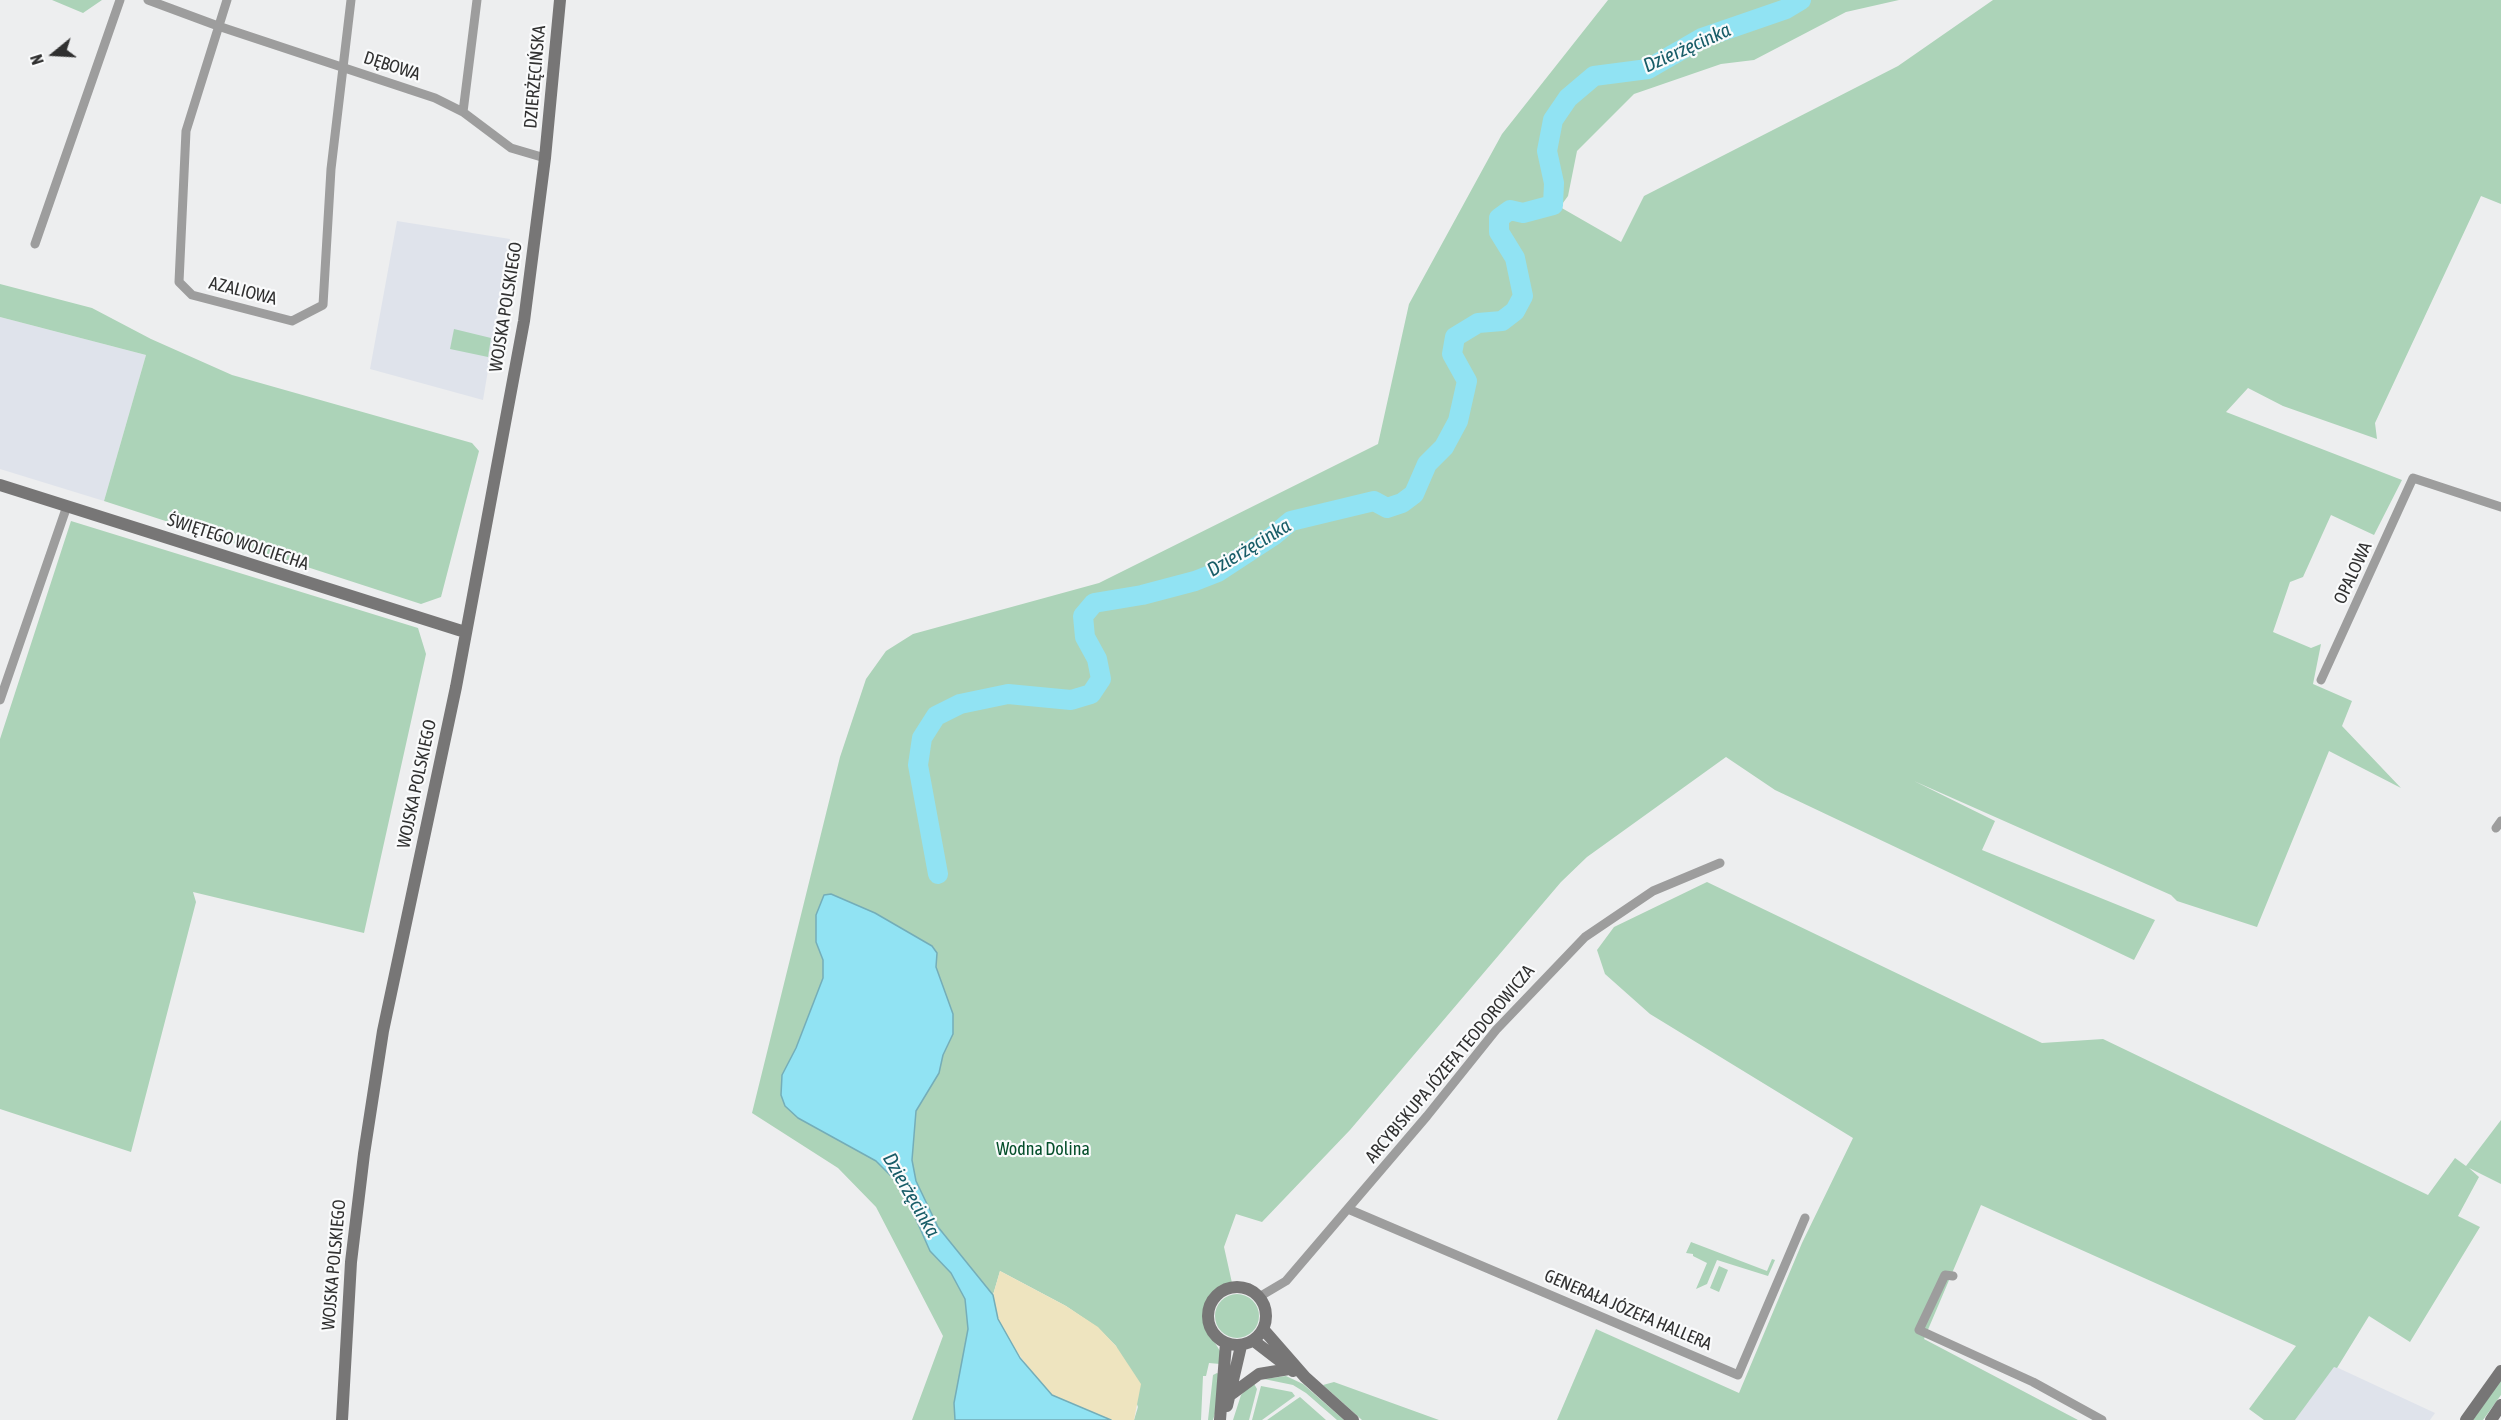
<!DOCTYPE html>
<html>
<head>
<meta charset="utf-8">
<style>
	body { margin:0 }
	#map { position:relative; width:2501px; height:1420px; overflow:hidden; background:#edeeef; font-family:"Asap Condensed",sans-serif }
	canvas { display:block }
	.north { position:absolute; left:24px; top:24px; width:60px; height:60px; -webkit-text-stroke:4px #fafbfc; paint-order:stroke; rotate:252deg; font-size:16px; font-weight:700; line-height:24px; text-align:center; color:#303030 }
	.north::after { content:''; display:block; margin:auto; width:21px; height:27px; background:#303030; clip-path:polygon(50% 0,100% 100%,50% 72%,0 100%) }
</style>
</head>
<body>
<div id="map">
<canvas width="2501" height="1420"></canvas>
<div class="north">N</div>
</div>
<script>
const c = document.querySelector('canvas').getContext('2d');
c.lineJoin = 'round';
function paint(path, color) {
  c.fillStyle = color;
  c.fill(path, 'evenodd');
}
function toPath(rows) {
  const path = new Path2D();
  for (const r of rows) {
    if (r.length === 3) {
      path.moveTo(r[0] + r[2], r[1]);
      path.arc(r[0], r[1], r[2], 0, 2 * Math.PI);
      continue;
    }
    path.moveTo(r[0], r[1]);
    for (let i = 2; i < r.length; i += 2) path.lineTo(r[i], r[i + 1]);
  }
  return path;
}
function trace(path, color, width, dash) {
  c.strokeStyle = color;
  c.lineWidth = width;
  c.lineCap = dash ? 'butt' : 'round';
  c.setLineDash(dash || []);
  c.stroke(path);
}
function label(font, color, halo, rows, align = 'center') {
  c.font = font + ' "Asap Condensed",sans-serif';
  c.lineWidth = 4.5;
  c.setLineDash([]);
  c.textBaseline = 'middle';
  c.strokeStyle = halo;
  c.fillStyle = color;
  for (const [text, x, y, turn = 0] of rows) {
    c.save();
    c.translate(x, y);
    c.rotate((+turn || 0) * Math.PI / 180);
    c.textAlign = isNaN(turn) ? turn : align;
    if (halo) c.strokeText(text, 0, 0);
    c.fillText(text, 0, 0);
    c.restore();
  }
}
const built = toPath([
	[397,221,510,239,483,400,370,369],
	[0,317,146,355,104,501,0,469],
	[2334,1366,2435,1413,2430,1420,2295,1420]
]);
const green = toPath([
	[52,0,102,0,83,13],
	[1608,0,1899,0,1846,12,1754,60,1721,64,1634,94,1577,151,1568,196,1560,207,1621,242,1644,196,1898,66,1993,0,2501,0,2501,204,2481,196,2375,423,2377,439,2283,406,2248,388,2226,412,2402,480,2374,535,2331,515,2303,577,2290,582,2273,632,2311,648,2321,644,2313,684,2352,701,2342,726,2401,788,2329,751,2257,927,2177,901,2171,895,1914,781,1995,821,1982,850,2155,920,2134,960,1775,790,1726,757,1587,857,1561,882,1350,1130,1262,1222,1236,1214,1224,1247,1232,1283,1214,1291,1204,1308,1206,1328,1220,1351,1220,1364,1209,1363,1206,1376,1203,1376,1201,1420,1134,1420,1138,1407,1116,1346,1098,1328,1066,1306,1000,1271,993,1295,938,1227,916,1181,912,1160,916,1111,939,1073,943,1055,953,1034,936,967,937,953,932,946,875,913,831,894,824,895,816,915,816,942,823,960,823,978,796,1048,782,1075,798,1118,876,1161,890,1175,903,1190,930,1251,951,1273,965,1299,968,1329,954,1403,955,1420,912,1420,943,1336,876,1207,838,1168,752,1113,840,757,866,679,886,651,913,634,1099,583,1378,444,1409,304,1502,134],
	[0,284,92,308,151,339,232,375,472,443,479,451,441,597,421,604,104,501,146,355,0,317],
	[454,329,491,338,488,357,450,349],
	[71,521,418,628,426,654,364,933,193,892,196,902,131,1152,0,1109,0,739],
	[1707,882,2042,1043,2103,1039,2428,1195,2455,1158,2466,1166,2501,1120,2501,1184,2469,1168,2479,1177,2458,1216,2480,1227,2410,1342,2369,1316,2337,1368,2334,1367,2295,1420,2264,1420,2249,1409,2296,1346,1981,1205,1924,1339,2078,1420,1557,1420,1596,1329,1739,1393,1802,1243,1853,1138,1650,1014,1605,974,1597,950,1614,927],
	[1691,1242,1767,1271,1772,1259,1775,1260,1768,1276,1717,1260,1707,1284,1696,1289,1707,1263,1693,1256,1693,1254,1686,1253],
	[1719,1266,1728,1270,1719,1292,1710,1288],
	[1237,1316,22],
	[1217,1373,1219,1374,1217,1407,1213,1420,1208,1420,1213,1375],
	[1286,1376,1303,1384,1344,1420,1337,1420,1306,1393,1293,1385,1264,1379],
	[2501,1380,2501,1395,2483,1420,2473,1420],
	[1253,1382,1257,1389,1249,1420,1233,1420,1241,1395],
	[1334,1382,1439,1420,1362,1420,1323,1385],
	[1261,1386,1292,1392,1295,1396,1262,1420,1252,1420],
	[1300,1397,1326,1420,1267,1420,1297,1399]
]);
const sand = toPath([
	[1000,1271,1066,1306,1098,1327,1116,1346,1141,1384,1134,1420,1111,1420,1076,1406,1052,1395,1035,1376,1007,1339,998,1319,993,1295]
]);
const water = toPath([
	[831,894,875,913,932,946,937,953,936,967,953,1014,953,1034,943,1055,939,1073,916,1111,912,1160,916,1181,938,1227,993,1295,998,1319,1020,1358,1052,1395,1111,1420,955,1420,954,1403,968,1329,965,1299,951,1273,930,1251,903,1190,890,1175,876,1161,798,1118,785,1106,781,1095,782,1075,796,1048,823,978,823,960,816,942,816,915,824,895,831,894]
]);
const river = toPath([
	[938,874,918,765,922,738,936,716,960,704,1008,694,1071,700,1091,694,1101,679,1097,659,1085,637,1083,616,1094,603,1142,595,1195,581,1218,572,1273,536,1291,521,1374,501,1387,508,1402,503,1414,494,1427,464,1444,447,1458,421,1467,381,1452,354,1455,337,1478,323,1502,321,1515,311,1523,296,1515,258,1499,232,1499,218,1510,210,1523,213,1553,205,1554,183,1547,151,1553,120,1568,98,1594,76,1648,69,1702,38,1786,9,1801,0]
]);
const street = toPath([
	[148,0,218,26,435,98,463,112,511,148,545,158],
	[227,0,186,131,179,282,192,295,292,321,323,305,331,169,351,0],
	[463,112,477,0],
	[35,244,120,0],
	[2321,680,2413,478,2501,507],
	[0,700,67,506],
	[2496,828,2501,821],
	[1348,1209,1738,1375,1805,1218],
	[1953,1276,1945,1275,1919,1330,2033,1382,2102,1420],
	[1259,1297,1286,1281,1427,1116,1496,1030,1585,937,1653,891,1720,863]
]);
const secondary = toPath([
	[0,485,465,632],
	[1237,1316,29],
	[1263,1329,1305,1377,1353,1420],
	[1254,1341,1293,1371],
	[1229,1396,1259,1374,1289,1369],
	[1227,1406,1241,1346],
	[342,1420,351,1262,364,1154,383,1031,456,687,524,321,545,158,560,0],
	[1220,1420,1226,1343],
	[2466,1420,2501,1371],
	[2491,1420,2501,1405]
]);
const streetNames = [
	["DĘBOWA",392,66,18],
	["DZIERŻĘCIŃSKA",535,77,-85],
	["AZALIOWA",243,291,14],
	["WOJSKA POLSKIEGO",506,307,-81],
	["ŚWIĘTEGO WOJCIECHA",238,542,18],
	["OPALOWA",2353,573,-65],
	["WOJSKA POLSKIEGO",417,784,-78],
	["ARCYBISKUPA JÓZEFA TEODOROWICZA",1450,1064,-50],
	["WOJSKA POLSKIEGO",334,1265,-85],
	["GENERAŁA JÓZEFA HALLERA",1628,1310,23]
];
const parkNames = [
	["Wodna Dolina",1043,1149]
];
const waterNames = [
	["Dzierżęcinka",1687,48,-24],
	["Dzierżęcinka",1249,548,-31],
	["Dzierżęcinka",911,1195,60]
];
paint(built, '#dfe3eb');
paint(green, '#acd3b8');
paint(sand, '#eee4bf');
paint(water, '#91e3f3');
trace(water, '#74adb8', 1.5);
trace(river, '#91e3f3', 20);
trace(street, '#9d9d9d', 9);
trace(secondary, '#777676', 12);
label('18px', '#303030', '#fafbfc', streetNames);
label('18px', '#044e2a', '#fafbfc', parkNames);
label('italic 20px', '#185d68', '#fafbfc', waterNames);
</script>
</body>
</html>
